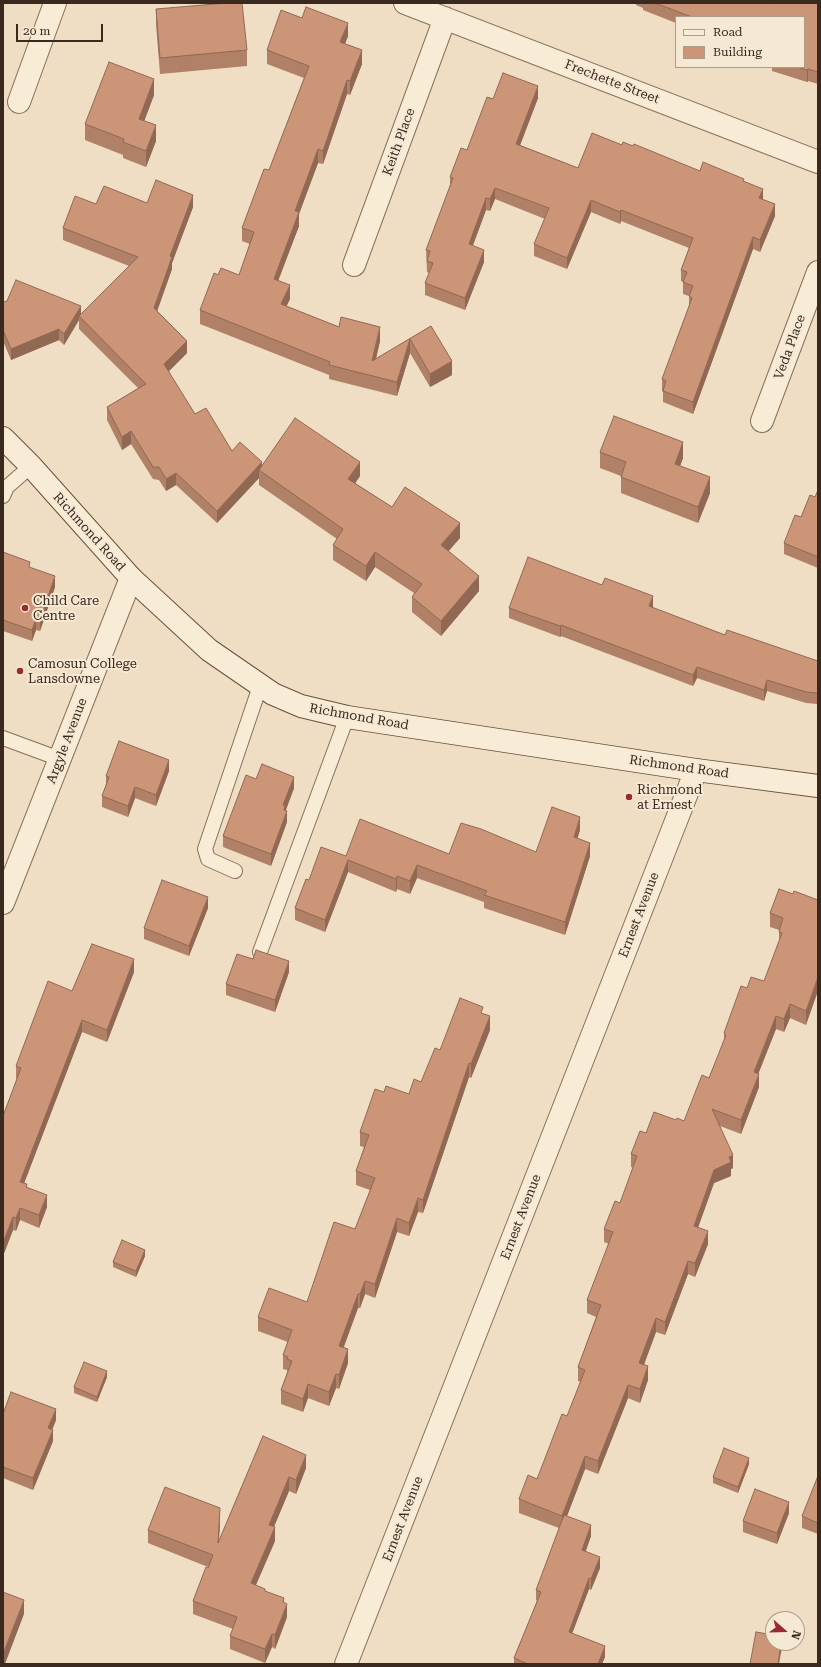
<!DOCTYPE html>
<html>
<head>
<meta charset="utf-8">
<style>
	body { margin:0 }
	#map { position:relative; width:821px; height:1667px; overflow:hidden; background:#efdec3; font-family:"Roboto Serif",serif }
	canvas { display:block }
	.frame { position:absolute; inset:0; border:4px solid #39291e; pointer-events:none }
	.legend { position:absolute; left:675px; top:16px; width:130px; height:52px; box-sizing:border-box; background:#f6e9d3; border:1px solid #aa9c8b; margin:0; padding:5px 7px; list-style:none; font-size:12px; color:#39291e }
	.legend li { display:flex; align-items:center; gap:8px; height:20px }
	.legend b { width:20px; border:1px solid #aa9c8b }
	.north { position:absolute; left:765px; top:1611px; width:40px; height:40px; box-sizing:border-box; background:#f6e9d3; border:1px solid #aa9c8b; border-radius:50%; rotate:110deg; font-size:11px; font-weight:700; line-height:16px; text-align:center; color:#39291e }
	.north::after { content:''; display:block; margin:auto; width:14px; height:18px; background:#992932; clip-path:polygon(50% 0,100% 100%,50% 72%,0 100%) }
	.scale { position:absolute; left:16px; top:24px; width:87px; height:18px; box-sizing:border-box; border:2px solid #39291e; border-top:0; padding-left:5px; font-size:12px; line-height:14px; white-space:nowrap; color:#39291e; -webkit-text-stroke:3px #f6e9d3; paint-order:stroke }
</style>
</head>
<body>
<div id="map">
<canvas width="821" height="1667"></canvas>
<div class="frame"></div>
<ul class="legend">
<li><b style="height:5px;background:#f9ecd6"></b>Road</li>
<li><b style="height:11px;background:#cd9578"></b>Building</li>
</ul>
<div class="north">N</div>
<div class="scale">20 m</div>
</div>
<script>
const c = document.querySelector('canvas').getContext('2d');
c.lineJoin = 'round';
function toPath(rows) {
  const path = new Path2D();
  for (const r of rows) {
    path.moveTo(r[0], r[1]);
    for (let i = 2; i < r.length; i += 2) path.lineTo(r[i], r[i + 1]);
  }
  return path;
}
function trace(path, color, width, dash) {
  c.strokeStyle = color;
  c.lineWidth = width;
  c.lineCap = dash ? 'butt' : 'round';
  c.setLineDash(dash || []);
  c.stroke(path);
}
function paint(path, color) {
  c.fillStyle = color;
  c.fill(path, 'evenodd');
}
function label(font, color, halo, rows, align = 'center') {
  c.font = font + ' "Roboto Serif",serif';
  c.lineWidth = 4;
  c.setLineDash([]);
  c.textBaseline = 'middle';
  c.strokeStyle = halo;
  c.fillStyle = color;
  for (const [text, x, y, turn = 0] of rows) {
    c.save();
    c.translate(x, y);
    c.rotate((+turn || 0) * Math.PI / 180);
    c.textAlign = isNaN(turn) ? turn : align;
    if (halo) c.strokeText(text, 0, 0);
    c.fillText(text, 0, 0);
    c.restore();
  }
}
const service = toPath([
	[3,496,7,487,31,466],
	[3,738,60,759],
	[235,871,208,859,205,849,260,686],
	[260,952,347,717]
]);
const minor = toPath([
	[405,3,818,162],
	[19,102,55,3],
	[354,265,445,18],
	[762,421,818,272],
	[3,903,131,578],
	[346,1664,696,770]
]);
const secondary = toPath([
	[3,438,31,466,131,578,209,650,273,694,301,706,347,717,696,770,818,786]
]);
const wall = toPath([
	[636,3,771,3,774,4,818,3,818,84,808,81,807,82,772,71,772,68,770,67,804,67,804,17,676,17,676,23,643,10,643,8,636,5],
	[156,9,247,50,247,66,160,74,156,25],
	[348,36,345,44,362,64,350,95,347,94,323,164,318,163,299,214,299,226,278,280,290,299,286,306,339,327,380,341,376,359,431,326,452,375,430,387,410,353,397,396,329,379,329,375,200,324,200,310,218,275,239,275,250,244,242,241,242,228,269,170,304,78,267,64,267,50],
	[154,95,144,121,156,141,146,167,123,158,123,155,85,140,85,124],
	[538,98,520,145,578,168,622,145,700,171,744,181,763,199,775,216,760,252,753,249,693,414,663,402,663,392,662,391,662,379,689,307,689,296,683,294,683,282,681,281,681,270,689,248,621,221,620,224,591,212,567,269,534,256,534,244,545,219,495,199,490,211,486,210,473,245,484,262,465,310,425,295,425,283,429,273,427,272,426,250,450,186,450,177,467,150,493,99],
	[147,203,193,207,172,263,172,269,157,311,187,353,168,372,195,414,232,451,262,466,360,476,355,483,392,507,460,538,448,551,479,591,441,636,412,612,412,597,414,593,375,567,366,581,333,560,333,545,337,539,259,485,259,478,217,523,176,485,166,491,159,480,153,479,131,444,122,450,107,420,107,407,138,388,79,329,79,320,64,345,59,340,11,360,3,341,3,302,81,314,129,266,63,240,63,228,96,204],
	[600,452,683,458,680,466,710,493,698,523,621,493,621,476,600,468],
	[818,490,818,568,784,554,784,543,815,497],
	[3,552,55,587,40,631,36,630,32,641,3,631],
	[653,607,653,608,725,635,818,661,818,704,806,703,767,691,764,701,697,678,693,686,561,636,560,637,509,618,509,608],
	[169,771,156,806,135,798,128,817,102,807,102,796,106,785,106,776],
	[256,779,294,788,286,810,287,822,271,866,223,847,223,836],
	[580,830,577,838,590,856,565,935,484,908,484,902,417,878,410,894,397,889,396,892,348,872,325,932,295,920,295,908,309,880,346,856,536,852],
	[793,894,818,900,806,1025,790,1018,784,1032,776,1029,758,1073,759,1087,741,1134,720,1126,733,1168,731,1169,731,1176,714,1183,698,1227,708,1244,695,1277,688,1274,665,1335,656,1332,644,1365,648,1380,640,1403,628,1398,598,1474,585,1469,567,1516,591,1536,586,1551,600,1568,591,1590,589,1589,572,1633,605,1657,602,1664,514,1664,514,1658,537,1601,536,1600,536,1590,559,1528,519,1513,519,1499,537,1479,567,1416,581,1382,578,1381,578,1367,596,1317,587,1313,587,1300,609,1244,604,1242,604,1229,620,1203,633,1168,631,1167,631,1154,646,1133,676,1120,684,1121,709,1078,724,1042,724,1033,747,988,764,981,779,942,779,930,770,927,770,913],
	[208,908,189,956,144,939,144,928],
	[253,959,289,972,275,1012,226,995,226,984],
	[134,972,107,1042,82,1032,24,1183,27,1187,47,1207,39,1228,20,1220,16,1231,13,1230,3,1256,3,1116,17,1079,16,1078,16,1066,72,991],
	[483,1014,490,1030,471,1078,469,1077,423,1213,418,1212,409,1236,397,1232,375,1298,365,1294,360,1308,358,1308,344,1347,348,1363,339,1389,336,1388,329,1406,308,1398,303,1412,281,1404,281,1390,287,1373,287,1370,283,1369,283,1355,288,1342,258,1331,258,1317,307,1302,355,1229,370,1190,356,1185,356,1171,364,1147,360,1146,360,1132,384,1092,409,1094,421,1082,440,1050],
	[145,1256,136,1277,113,1267,113,1262],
	[107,1377,97,1402,74,1393,74,1387],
	[3,1414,56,1420,52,1430,53,1441,33,1490,3,1478],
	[263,1436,306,1468,296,1494,289,1491,274,1527,275,1541,256,1585,284,1603,287,1617,275,1649,272,1647,265,1663,230,1649,230,1636,233,1629,193,1614,193,1601,208,1567,148,1543,148,1530,220,1521,219,1541],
	[749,1464,738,1493,713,1483,713,1477],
	[818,1476,818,1534,802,1528,802,1516],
	[789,1513,777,1544,743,1532,743,1521]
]);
const shadedWall = toPath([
	[348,23,348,36,340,56,340,42],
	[362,50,362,64,350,95,350,81],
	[808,69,808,81,807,82,807,70],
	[154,79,154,95,139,135,139,119],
	[347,80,347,94,323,164,323,151],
	[538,86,538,98,516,156,516,144],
	[156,125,156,141,146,167,146,151],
	[318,149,318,163,299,214,299,226,274,292,274,279,295,211],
	[495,188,495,199,490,211,490,199],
	[763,189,763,201,759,198],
	[193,195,193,207,172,263,172,269,154,320,154,308,170,256],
	[486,198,486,210,469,256,469,244],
	[591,200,591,212,567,269,567,258],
	[775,204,775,216,760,252,760,240],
	[621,210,621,221,620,224,620,212],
	[753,237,753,249,693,414,693,402],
	[484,250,484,262,465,310,465,298],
	[290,285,290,299,281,318,281,304],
	[81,306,81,317,79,316,79,320,64,345,64,334],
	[380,327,380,341,372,375,372,361],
	[59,329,59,340,11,360,11,349],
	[410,339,410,353,397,396,397,382],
	[187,341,187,353,164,376,164,364],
	[452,361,452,375,430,387,430,374],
	[131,431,131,444,122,450,122,437],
	[683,442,683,458,675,480,675,464],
	[262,462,262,472,259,470,259,478,217,523,217,511],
	[360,462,360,476,348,494,348,479],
	[176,473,176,485,166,491,166,479],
	[710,477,710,493,698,523,698,507],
	[460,523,460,538,441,560,441,545],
	[375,552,375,567,366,581,366,566],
	[55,576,55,587,40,631,40,620],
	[479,576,479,591,441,636,441,621],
	[653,596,653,607,649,617,649,606],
	[36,619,36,630,32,641,32,630],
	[561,625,561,636,560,637,560,626],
	[697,667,697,678,693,686,693,675],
	[767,680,767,691,764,701,764,690],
	[169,760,169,771,156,806,156,795],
	[294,777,294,788,285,812,284,821,283,805],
	[135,787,135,798,128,817,128,806],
	[287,811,287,822,271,866,271,854],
	[580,817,580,830,574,850,574,837],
	[590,843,590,856,565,935,565,922],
	[348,860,348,872,325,932,325,920],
	[417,865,417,878,410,894,410,881],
	[397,876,397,889,396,892,396,879],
	[208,897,208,908,189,956,189,946],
	[134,959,134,972,107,1042,107,1030],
	[289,961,289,972,275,1012,275,1000],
	[818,977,818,991,806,1025,806,1011],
	[790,1004,790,1018,784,1032,784,1019],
	[490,1016,490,1030,471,1078,471,1064],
	[776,1016,776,1029,754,1085,754,1072],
	[82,1020,82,1032,20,1194,20,1182],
	[469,1063,469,1077,423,1213,423,1200],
	[759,1074,759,1087,741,1134,741,1120],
	[733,1155,733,1168,731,1169,731,1176,714,1183,694,1239,694,1226,714,1170,729,1157],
	[47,1195,47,1207,39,1228,39,1215],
	[418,1198,418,1212,409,1236,409,1223],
	[20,1208,20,1220,16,1231,16,1218],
	[13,1217,13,1230,3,1256,3,1243],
	[397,1218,397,1232,375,1298,375,1284],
	[708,1231,708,1244,695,1277,695,1263],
	[145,1250,145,1256,136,1277,136,1271],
	[688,1261,688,1274,665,1335,665,1322],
	[365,1281,365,1294,360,1308,360,1294],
	[358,1294,358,1308,339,1359,339,1346],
	[656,1318,656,1332,639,1377,639,1363],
	[348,1349,348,1363,339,1389,339,1375],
	[648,1366,648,1380,640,1403,640,1389],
	[107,1371,107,1377,97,1402,97,1397],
	[336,1374,336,1388,329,1406,329,1392],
	[308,1384,308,1398,303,1412,303,1399],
	[628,1385,628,1398,598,1474,598,1461],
	[56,1409,56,1420,48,1440,48,1428],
	[53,1430,53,1441,33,1490,33,1478],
	[306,1455,306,1468,296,1494,296,1480],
	[585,1456,585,1469,562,1529,562,1516],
	[749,1458,749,1464,738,1493,738,1487],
	[289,1477,289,1491,269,1538,269,1525],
	[789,1502,789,1513,777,1544,777,1533],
	[220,1508,220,1521,218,1556,218,1543],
	[591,1525,591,1536,582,1560,582,1550],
	[275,1527,275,1541,251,1596,251,1583],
	[600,1557,600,1568,591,1590,591,1579],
	[589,1578,589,1589,569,1642,569,1632],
	[284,1598,284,1611,287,1604,287,1617,275,1649,275,1635],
	[24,1600,24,1614,5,1664,3,1664,3,1654],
	[272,1634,272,1647,265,1663,265,1649],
	[781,1643,782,1643,782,1647,779,1664,778,1664],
	[605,1646,605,1657,602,1664,598,1664]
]);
const building = toPath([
	[227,3,242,3,247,50,160,58,156,9,227,3],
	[655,3,771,3,774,4,775,3,818,3,818,72,808,69,807,70,797,67,804,67,804,17,692,17,655,3],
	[306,7,348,23,340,42,362,50,350,81,347,80,323,151,318,149,295,211,299,212,274,279,290,285,281,304,339,327,341,317,380,327,372,361,431,326,452,361,430,374,410,339,397,382,329,365,330,362,200,310,214,273,218,275,221,268,239,275,254,232,242,228,264,169,269,170,309,66,267,50,281,10,302,18,306,7],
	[109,62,154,79,139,119,156,125,146,151,123,142,124,139,85,124,109,62],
	[503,73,538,86,516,144,578,168,592,133,622,145,623,142,633,146,634,144,700,171,703,162,744,179,743,181,763,189,759,198,775,204,760,240,753,237,693,402,663,391,666,381,662,379,692,298,689,296,693,286,683,282,687,272,681,270,693,238,621,210,620,212,591,200,567,258,534,244,549,208,495,188,490,199,486,198,469,244,484,250,465,298,425,283,433,263,427,261,430,251,426,250,453,178,450,177,461,148,467,150,487,97,493,99,503,73],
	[156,180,193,195,170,256,172,257,154,308,187,341,164,364,195,414,206,408,232,451,240,442,262,462,217,511,176,473,166,479,159,467,153,467,131,431,122,437,107,407,146,384,79,316,138,257,63,228,75,196,96,204,104,186,147,203,156,180],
	[16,280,81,306,64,334,59,329,11,349,3,330,3,302,7,301,16,280],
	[614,416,683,442,675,464,710,477,698,507,621,477,626,462,600,452,614,416],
	[295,418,360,462,348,479,392,507,405,487,460,523,441,545,479,576,441,621,412,597,422,584,375,552,366,566,333,545,343,529,259,470,295,418],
	[818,490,818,557,784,543,795,515,801,517,810,495,815,497,818,490],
	[3,552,30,562,29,567,55,576,40,620,36,619,32,630,3,620,3,552],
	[528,557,602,585,605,578,653,596,649,606,725,635,727,630,818,661,818,693,806,692,767,680,764,690,697,667,693,675,561,625,560,626,509,608,528,557],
	[119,741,169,760,156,795,135,787,128,806,102,796,109,777,106,776,119,741],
	[262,764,294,777,283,805,285,805,284,810,287,811,271,854,223,836,246,775,256,779,262,764],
	[552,807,580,817,574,837,590,843,565,922,484,895,487,891,417,865,410,881,397,876,396,879,348,860,325,920,295,908,306,879,309,880,321,847,346,856,360,819,449,854,461,823,481,829,536,852,552,807],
	[162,880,208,897,189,946,144,928,162,880],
	[779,889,793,894,794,891,818,900,818,977,806,1011,790,1004,784,1019,776,1016,754,1072,759,1074,741,1120,712,1109,733,1155,729,1157,731,1162,714,1170,694,1226,708,1231,695,1263,688,1261,665,1322,656,1318,639,1363,648,1366,640,1389,628,1385,598,1461,585,1456,562,1516,519,1499,528,1475,537,1479,562,1414,567,1416,585,1370,578,1367,601,1305,587,1300,613,1232,604,1229,615,1201,620,1203,637,1156,631,1154,640,1131,646,1133,654,1112,676,1120,677,1118,684,1121,702,1075,709,1078,726,1035,724,1033,741,986,747,988,751,977,764,981,782,933,779,932,783,918,770,913,779,889],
	[92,944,134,959,107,1030,82,1020,20,1182,27,1184,26,1187,47,1195,39,1215,20,1208,16,1218,13,1217,3,1243,3,1116,21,1068,16,1066,48,981,72,991,92,944],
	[256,950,289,961,275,1000,226,984,237,954,253,959,256,950],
	[460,998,483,1007,481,1013,490,1016,471,1064,469,1063,423,1200,418,1198,409,1223,397,1218,375,1284,365,1281,360,1294,358,1294,339,1346,348,1349,339,1375,336,1374,329,1392,308,1384,303,1399,281,1390,292,1361,287,1359,288,1357,283,1355,292,1330,258,1317,269,1288,307,1302,334,1222,355,1229,375,1178,356,1171,369,1135,360,1132,375,1089,384,1092,386,1086,409,1094,414,1079,421,1082,435,1048,440,1050,460,998],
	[122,1240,145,1250,136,1271,113,1262,122,1240],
	[84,1362,107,1371,97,1397,74,1387,84,1362],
	[11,1392,56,1409,48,1428,53,1430,33,1478,3,1467,3,1414,11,1392],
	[263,1436,306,1455,296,1480,289,1477,269,1525,275,1527,251,1583,265,1589,265,1591,284,1598,283,1602,287,1604,275,1635,272,1634,265,1649,230,1636,237,1617,193,1601,206,1567,208,1568,213,1555,148,1530,165,1487,220,1508,218,1543,263,1436],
	[724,1448,749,1458,738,1487,713,1477,724,1448],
	[818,1476,818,1523,802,1516,818,1476],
	[755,1489,789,1502,777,1533,743,1521,755,1489],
	[564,1515,591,1525,582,1550,600,1557,591,1579,589,1578,569,1632,605,1646,598,1664,528,1664,514,1658,541,1592,536,1590,564,1515],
	[3,1592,24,1600,3,1654,3,1592],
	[756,1632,773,1635,773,1643,781,1643,778,1664,750,1664,756,1632]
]);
const markers = [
	[25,608,4,"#992932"],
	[20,671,4,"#992932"],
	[629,797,4,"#992932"]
];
const streetNames = [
	["Frechette Street",612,82,21],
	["Keith Place",399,142,-70],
	["Veda Place",790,347,-70],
	["Richmond Road",89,532,48],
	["Richmond Road",359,717,10],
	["Argyle Avenue",67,741,-69],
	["Richmond Road",679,767,8],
	["Ernest Avenue",639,915,-69],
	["Ernest Avenue",521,1217,-69],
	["Ernest Avenue",403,1519,-69]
];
const poiNames = [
	["Child Care",33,601],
	["Centre",33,616],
	["Camosun College",28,664],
	["Lansdowne",28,679],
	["Richmond",637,790],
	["at Ernest",637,805]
];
trace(service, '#896f59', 16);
trace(minor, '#896f59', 24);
trace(secondary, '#6b503d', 24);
trace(service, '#f9ecd6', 14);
trace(minor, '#f9ecd6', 22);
trace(secondary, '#f9ecd6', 22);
paint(wall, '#b08067');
paint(shadedWall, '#906854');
paint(building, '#cd9578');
trace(building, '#906854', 1);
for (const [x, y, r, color] of markers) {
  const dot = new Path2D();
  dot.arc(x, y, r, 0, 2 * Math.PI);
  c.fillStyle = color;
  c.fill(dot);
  trace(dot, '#f6e9d3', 1.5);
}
label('13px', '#39291e', '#f6e9d3', streetNames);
label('13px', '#39291e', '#f6e9d3', poiNames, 'left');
</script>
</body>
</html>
